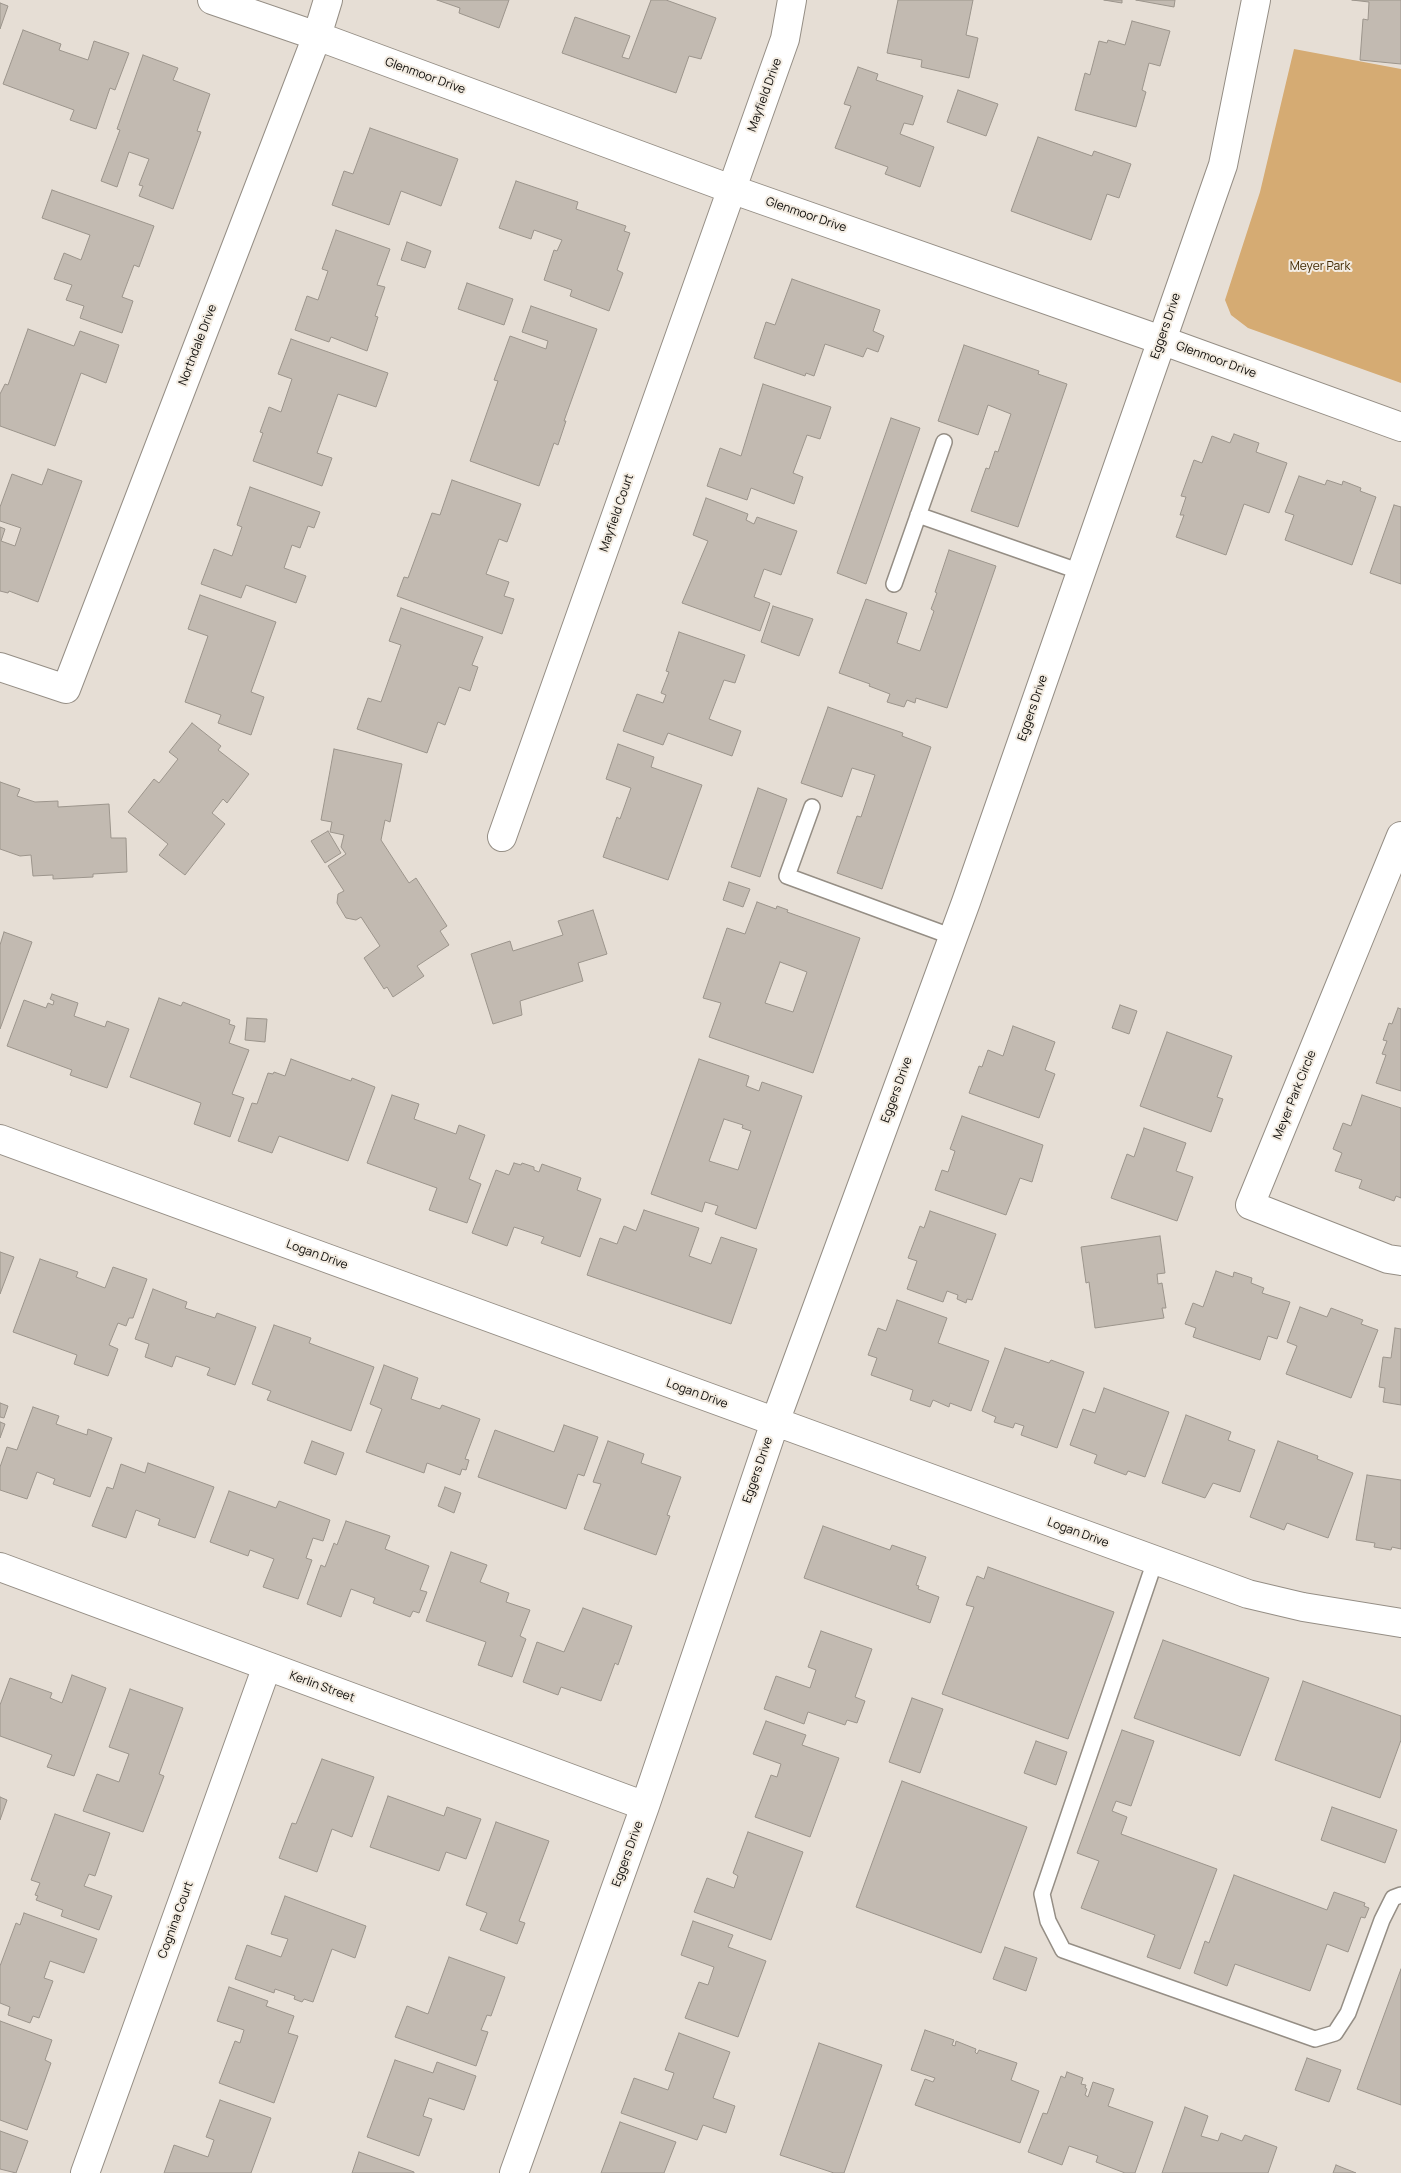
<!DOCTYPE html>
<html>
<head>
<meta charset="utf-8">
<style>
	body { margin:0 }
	canvas { display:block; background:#e6ded5 }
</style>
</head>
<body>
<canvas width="1401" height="2173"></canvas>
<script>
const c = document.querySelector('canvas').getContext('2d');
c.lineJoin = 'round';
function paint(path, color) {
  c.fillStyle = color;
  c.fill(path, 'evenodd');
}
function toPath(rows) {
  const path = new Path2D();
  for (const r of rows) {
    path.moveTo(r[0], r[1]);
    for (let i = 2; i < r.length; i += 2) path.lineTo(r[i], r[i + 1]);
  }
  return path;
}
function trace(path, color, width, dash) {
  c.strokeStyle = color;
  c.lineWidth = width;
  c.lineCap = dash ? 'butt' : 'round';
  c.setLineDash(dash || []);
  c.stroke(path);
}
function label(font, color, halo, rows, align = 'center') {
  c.font = font + ' Manrope,sans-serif';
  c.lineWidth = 4;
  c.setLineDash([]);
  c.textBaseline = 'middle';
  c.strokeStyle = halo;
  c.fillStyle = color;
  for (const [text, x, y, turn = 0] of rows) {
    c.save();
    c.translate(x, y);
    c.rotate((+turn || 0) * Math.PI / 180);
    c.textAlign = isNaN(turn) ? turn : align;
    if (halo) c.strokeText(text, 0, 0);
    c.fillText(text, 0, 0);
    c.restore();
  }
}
const green = toPath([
	[1294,49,1401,69,1401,383,1248,328,1231,315,1225,300,1260,192]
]);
const building = toPath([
	[437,0,509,0,499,28,459,13,460,8,437,0],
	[651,0,666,0,716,18,701,59,689,56,676,93,562,53,575,17,630,36,622,57,629,59,651,0],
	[898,0,973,0,966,35,978,38,969,78,921,67,922,60,887,53,898,0],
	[1104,0,1122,0,1122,3,1104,0],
	[1136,0,1175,0,1174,7,1136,0],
	[1352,0,1401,0,1401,64,1360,60,1363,19,1368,20,1369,2,1352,0],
	[0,3,8,6,0,29,0,3],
	[1132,21,1170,31,1160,66,1149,63,1142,90,1146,92,1136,127,1075,110,1085,73,1090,75,1099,41,1107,43,1108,40,1125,45,1132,21],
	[23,30,61,44,59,50,88,60,94,41,129,53,115,90,110,88,96,129,70,120,74,110,3,84,23,30],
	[143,55,178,68,173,80,210,94,197,131,201,132,173,209,139,196,143,186,139,185,149,159,129,152,117,187,101,181,120,130,117,129,143,55],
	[858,67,878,74,876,80,923,96,913,125,904,123,900,134,934,147,920,187,885,174,888,167,835,148,851,106,844,104,858,67],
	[958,90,998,104,986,136,947,122,958,90],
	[370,128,458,159,441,206,401,191,389,225,332,205,344,171,353,174,370,128],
	[1038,137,1092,156,1094,151,1131,164,1119,198,1107,194,1091,240,1011,211,1038,137],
	[516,181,578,202,576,209,626,226,624,231,630,233,617,270,623,273,609,311,570,296,572,290,544,280,554,250,557,251,562,240,534,230,531,239,499,228,516,181],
	[52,190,154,226,139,267,134,265,122,297,133,301,122,333,80,318,84,306,66,300,72,285,54,279,64,253,81,260,90,235,42,218,52,190],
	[336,230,390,249,377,285,385,287,375,316,378,317,367,351,331,337,329,342,295,330,307,296,318,300,328,271,322,269,336,230],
	[407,242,431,251,425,268,401,260,407,242],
	[792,279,880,310,873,331,884,336,878,352,867,348,863,357,825,344,814,376,806,373,805,376,754,358,766,322,775,325,792,279],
	[467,283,513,299,504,325,458,309,467,283],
	[531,306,597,329,564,421,566,421,558,445,554,443,539,486,470,461,498,381,494,380,510,336,546,349,548,341,522,332,531,306],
	[28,329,74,346,80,331,119,345,106,383,81,373,55,446,0,426,0,394,5,384,8,385,28,329],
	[291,339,388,373,376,407,338,394,317,453,332,458,322,486,253,461,263,433,260,432,269,407,281,412,292,379,278,374,291,339],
	[964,345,1039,371,1038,374,1067,384,1018,527,971,511,986,468,989,469,995,451,998,452,1011,414,988,405,978,435,938,421,964,345],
	[763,384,831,407,820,439,807,435,793,473,803,477,794,504,751,488,747,500,707,486,720,448,741,456,763,384],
	[891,418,920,428,866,584,837,573,891,418],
	[1234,434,1259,443,1256,452,1287,463,1269,513,1244,504,1226,555,1176,537,1184,515,1180,515,1186,497,1181,496,1194,460,1202,463,1212,436,1230,443,1234,434],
	[48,469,82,481,38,602,9,591,8,593,0,591,0,527,5,529,1,541,15,546,21,528,0,521,0,507,12,474,42,485,48,469],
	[1299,476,1325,485,1327,480,1342,485,1343,481,1361,488,1360,491,1376,497,1352,565,1285,540,1294,515,1285,512,1299,476],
	[452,480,521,504,507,542,499,539,486,574,509,582,504,596,514,599,502,634,397,596,404,577,408,578,432,513,440,515,452,480],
	[250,487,320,512,314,528,308,526,300,548,292,545,284,568,306,576,296,603,246,585,241,598,201,584,214,549,232,556,242,527,237,525,250,487],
	[706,498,748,514,746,520,754,524,757,517,797,531,781,575,764,569,754,597,770,603,760,631,682,603,708,541,693,535,706,498],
	[1394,505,1401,507,1401,584,1370,573,1394,505],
	[949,550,996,566,947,708,916,698,915,703,907,700,904,707,887,702,890,694,869,686,870,684,839,673,866,599,907,613,897,643,920,651,934,611,931,609,937,593,935,592,949,550],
	[200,595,276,622,251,692,264,697,251,735,218,723,221,715,185,702,208,636,188,629,200,595],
	[773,606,813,619,799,656,761,642,773,606],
	[401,608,483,637,472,665,478,667,470,691,459,687,445,725,438,722,427,753,357,729,368,698,381,702,401,645,389,641,401,608],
	[679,632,745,655,735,683,724,680,709,719,741,731,732,756,668,733,663,745,623,731,637,694,663,703,666,695,661,693,669,672,666,671,679,632],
	[828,707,903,733,902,736,931,747,882,889,837,873,857,816,861,817,875,775,852,768,842,797,801,783,828,707],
	[192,723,221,746,218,750,249,774,227,803,223,799,212,813,225,824,185,875,159,855,168,844,128,812,154,779,159,783,178,759,169,752,192,723],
	[618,744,654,757,651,767,702,785,668,880,603,857,617,817,620,819,631,788,606,779,618,744],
	[334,749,402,764,390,822,385,820,381,840,409,883,416,878,447,926,440,931,449,945,417,966,424,976,393,997,387,987,384,989,364,958,380,946,361,917,356,920,346,918,337,903,338,894,344,891,328,866,346,854,341,847,344,835,330,832,332,822,321,820,334,749],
	[0,782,20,789,17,796,35,802,58,801,58,807,109,804,111,838,126,838,127,872,93,874,93,877,53,879,53,875,33,876,31,855,20,856,0,849,0,782],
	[758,788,787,799,760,877,731,867,758,788],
	[328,831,341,853,325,863,311,841,328,831],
	[729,882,750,889,743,907,723,900,729,882],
	[757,902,776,909,777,906,788,910,787,912,860,938,813,1073,709,1037,721,1003,703,998,727,928,745,934,757,902],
	[780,962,807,972,793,1012,765,1003,780,962],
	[593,910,607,954,578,963,583,981,520,1001,522,1015,493,1024,471,954,510,941,513,951,563,935,558,921,593,910],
	[4,932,32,942,0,1029,0,945,4,932],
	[52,994,78,1003,74,1016,105,1027,107,1021,129,1029,107,1088,70,1075,72,1070,7,1046,24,1000,46,1008,48,1003,53,1005,54,1001,50,999,52,994],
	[159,998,181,1006,183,1002,230,1020,229,1024,235,1026,229,1043,249,1050,232,1094,244,1098,230,1137,194,1124,201,1103,130,1077,159,998],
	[1120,1005,1137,1011,1129,1034,1112,1028,1120,1005],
	[1398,1008,1401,1009,1401,1091,1376,1083,1386,1055,1382,1054,1387,1041,1383,1040,1389,1023,1392,1024,1398,1008],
	[247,1018,267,1019,265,1042,245,1040,247,1018],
	[1013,1026,1055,1042,1045,1070,1055,1074,1039,1118,969,1093,979,1066,982,1067,988,1050,1003,1056,1013,1026],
	[1167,1032,1232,1056,1217,1097,1223,1099,1211,1132,1140,1106,1167,1032],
	[291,1059,351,1081,352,1078,375,1087,348,1161,279,1136,272,1153,238,1141,252,1103,257,1104,268,1073,273,1074,274,1072,285,1076,291,1059],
	[699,1059,749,1076,746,1086,759,1091,762,1082,802,1096,756,1229,715,1214,718,1206,705,1202,702,1212,651,1194,699,1059],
	[724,1119,743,1125,742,1128,751,1131,738,1170,709,1161,724,1119],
	[392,1095,419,1104,414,1119,456,1134,459,1125,485,1135,469,1179,481,1184,467,1223,429,1210,437,1188,367,1163,392,1095],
	[1362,1095,1401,1108,1401,1198,1396,1196,1394,1201,1359,1188,1362,1180,1335,1171,1342,1153,1333,1149,1343,1123,1351,1126,1362,1095],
	[962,1116,1043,1145,1032,1182,1020,1178,1006,1215,935,1190,942,1170,948,1172,955,1151,950,1149,962,1116],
	[1144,1128,1186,1143,1176,1171,1193,1177,1177,1221,1111,1198,1127,1154,1134,1157,1144,1128],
	[514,1163,521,1165,522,1163,534,1167,534,1170,539,1172,542,1164,581,1178,577,1190,601,1199,580,1257,541,1243,544,1237,514,1227,507,1246,472,1233,496,1170,509,1175,514,1163],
	[644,1210,699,1228,689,1256,711,1264,721,1237,757,1249,731,1324,587,1275,600,1238,617,1244,624,1226,636,1231,644,1210],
	[930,1211,996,1234,972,1300,967,1299,966,1303,957,1299,958,1295,947,1291,943,1302,907,1289,917,1261,908,1258,920,1226,924,1228,930,1211],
	[1160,1236,1165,1273,1157,1274,1158,1284,1162,1283,1166,1308,1162,1308,1164,1318,1095,1328,1089,1282,1086,1283,1081,1247,1160,1236],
	[0,1252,14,1257,0,1294,0,1252],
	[40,1259,78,1272,76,1277,105,1288,113,1267,147,1279,133,1318,129,1318,126,1326,118,1323,109,1345,118,1349,108,1376,74,1364,77,1355,13,1332,40,1259],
	[1216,1271,1233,1277,1234,1272,1252,1278,1251,1283,1264,1288,1262,1293,1290,1302,1277,1339,1268,1336,1260,1360,1193,1337,1196,1328,1185,1324,1193,1303,1203,1307,1216,1271],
	[153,1289,187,1302,185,1308,215,1318,217,1313,256,1327,235,1385,207,1375,210,1368,176,1356,172,1367,145,1357,149,1344,135,1339,153,1289],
	[897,1300,947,1318,938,1343,989,1361,971,1411,950,1403,949,1407,933,1400,930,1407,910,1400,913,1390,871,1375,877,1358,868,1355,878,1328,886,1331,897,1300],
	[1300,1307,1327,1317,1331,1308,1363,1320,1361,1324,1378,1330,1351,1398,1286,1374,1297,1346,1287,1342,1300,1307],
	[274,1325,311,1338,309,1343,374,1367,351,1431,267,1400,271,1391,252,1384,274,1325],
	[1395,1328,1401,1329,1401,1405,1383,1402,1385,1388,1379,1387,1383,1357,1391,1358,1395,1328],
	[1005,1348,1049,1363,1051,1360,1084,1372,1057,1448,1021,1435,1024,1426,1015,1423,1013,1428,994,1422,996,1417,982,1411,1005,1348],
	[384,1365,418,1378,411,1399,440,1409,442,1405,480,1419,465,1459,469,1460,466,1470,462,1469,460,1475,427,1463,424,1473,366,1452,382,1409,370,1404,384,1365],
	[1104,1388,1169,1412,1145,1477,1128,1471,1126,1475,1094,1463,1097,1455,1070,1445,1083,1409,1095,1413,1104,1388],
	[0,1403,8,1406,4,1418,0,1417,0,1403],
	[33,1407,59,1416,56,1424,87,1435,88,1429,112,1438,90,1497,53,1484,55,1479,37,1472,27,1499,0,1490,0,1467,7,1447,17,1450,33,1407],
	[1186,1415,1231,1432,1228,1440,1255,1450,1240,1492,1213,1483,1205,1498,1162,1483,1186,1415],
	[0,1422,5,1424,0,1438,0,1422],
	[564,1425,598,1437,584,1476,578,1474,566,1509,478,1477,495,1430,554,1452,564,1425],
	[312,1441,344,1453,336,1475,304,1463,312,1441],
	[608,1441,644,1454,641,1463,681,1477,667,1515,670,1516,656,1555,584,1529,601,1484,593,1482,608,1441],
	[1278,1441,1318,1456,1317,1459,1353,1473,1328,1538,1287,1523,1284,1530,1250,1517,1278,1441],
	[148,1463,214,1487,195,1538,158,1525,160,1519,136,1510,126,1538,92,1526,107,1487,113,1489,121,1464,145,1473,148,1463],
	[1367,1475,1401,1480,1401,1549,1392,1547,1391,1550,1374,1547,1375,1543,1356,1540,1367,1475],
	[445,1487,461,1493,454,1513,438,1506,445,1487],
	[229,1491,276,1508,279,1501,330,1520,323,1541,313,1538,306,1558,312,1560,298,1599,263,1587,274,1559,250,1550,248,1556,210,1542,229,1491],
	[346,1521,390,1536,385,1549,429,1566,420,1590,427,1592,419,1613,413,1611,410,1617,373,1603,375,1598,351,1589,341,1617,307,1604,321,1565,325,1567,334,1543,337,1545,346,1521],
	[823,1526,890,1550,892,1545,926,1557,916,1585,919,1586,918,1589,939,1597,930,1623,804,1578,823,1526],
	[451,1552,487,1565,480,1582,509,1593,506,1602,530,1610,520,1636,526,1639,512,1677,478,1665,486,1642,426,1621,451,1552],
	[988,1567,1114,1612,1068,1739,942,1694,974,1607,966,1605,977,1576,984,1579,988,1567],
	[583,1608,632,1626,618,1665,615,1663,601,1701,561,1687,558,1695,523,1682,537,1642,564,1652,583,1608],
	[821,1631,872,1649,855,1697,865,1701,857,1723,847,1720,845,1725,808,1712,804,1724,764,1709,776,1676,810,1688,816,1670,808,1667,821,1631],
	[1163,1640,1269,1678,1240,1756,1134,1718,1163,1640],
	[72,1675,106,1688,74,1776,47,1767,52,1755,0,1736,0,1705,10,1678,52,1693,50,1698,62,1703,72,1675],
	[1303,1681,1401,1716,1401,1740,1380,1798,1275,1760,1303,1681],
	[130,1689,183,1708,159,1774,164,1776,143,1832,83,1811,97,1774,119,1782,129,1754,109,1747,130,1689],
	[912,1698,943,1709,920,1773,889,1762,912,1698],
	[766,1721,806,1735,802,1745,839,1758,810,1837,755,1817,771,1775,777,1777,781,1764,753,1754,766,1721],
	[1122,1730,1154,1741,1131,1806,1116,1801,1112,1811,1127,1817,1121,1834,1217,1869,1180,1969,1147,1957,1155,1935,1081,1908,1099,1861,1077,1853,1122,1730],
	[1036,1741,1067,1752,1056,1785,1024,1773,1036,1741],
	[322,1759,374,1777,352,1837,332,1829,317,1872,279,1858,292,1823,296,1824,322,1759],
	[902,1781,1027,1827,981,1953,856,1907,902,1781],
	[388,1796,444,1816,447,1807,481,1819,466,1859,446,1852,439,1871,370,1847,388,1796],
	[0,1797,7,1800,0,1820,0,1797],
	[1332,1807,1397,1830,1385,1863,1321,1840,1332,1807],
	[55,1814,110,1833,95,1876,89,1874,84,1886,112,1896,99,1930,61,1916,63,1910,36,1900,38,1896,35,1895,40,1883,31,1880,55,1814],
	[496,1822,549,1841,519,1921,525,1923,517,1944,480,1930,487,1913,466,1905,496,1822],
	[748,1832,803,1852,771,1940,694,1912,707,1878,734,1888,738,1876,733,1873,748,1832],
	[1234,1875,1327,1910,1334,1892,1365,1903,1364,1906,1369,1908,1365,1918,1361,1917,1348,1952,1327,1944,1310,1991,1235,1964,1227,1986,1194,1973,1205,1941,1209,1943,1234,1875],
	[285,1896,366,1926,355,1958,332,1949,313,2002,304,1999,302,2002,294,1999,295,1996,275,1989,274,1993,235,1979,247,1945,281,1957,288,1939,271,1934,285,1896],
	[24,1913,97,1939,84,1973,50,1961,44,1978,53,1981,39,2018,33,2016,30,2023,8,2015,10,2007,0,2003,0,1966,16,1923,20,1925,24,1913],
	[693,1921,733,1935,728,1947,766,1961,738,2037,685,2018,699,1982,708,1985,714,1967,681,1955,693,1921],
	[1005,1947,1037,1958,1026,1991,993,1979,1005,1947],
	[449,1957,505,1977,491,2016,487,2015,481,2030,488,2032,476,2066,395,2037,407,2006,428,2014,449,1957],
	[1401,1969,1401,2105,1357,2089,1401,1969],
	[229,1987,268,2001,266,2006,294,2016,288,2033,298,2036,274,2103,219,2083,235,2041,240,2043,244,2030,217,2021,229,1987],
	[0,2021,52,2040,45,2060,51,2063,27,2130,0,2120,0,2021],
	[925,2030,954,2040,952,2045,955,2046,956,2041,976,2049,975,2052,977,2054,979,2050,1017,2063,1011,2080,1039,2091,1020,2143,915,2105,925,2079,933,2082,935,2078,911,2070,925,2030],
	[679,2033,730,2052,713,2098,735,2106,726,2133,703,2125,697,2140,621,2113,634,2078,668,2090,674,2073,665,2070,679,2033],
	[819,2043,882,2065,844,2173,834,2173,780,2155,819,2043],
	[1307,2058,1341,2070,1329,2102,1295,2090,1307,2058],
	[395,2060,433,2073,437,2062,476,2076,464,2110,429,2098,423,2116,432,2119,419,2156,367,2137,395,2060],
	[1067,2072,1083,2078,1081,2084,1086,2085,1085,2088,1087,2089,1085,2095,1088,2097,1093,2082,1114,2089,1108,2106,1153,2122,1135,2173,1125,2173,1096,2162,1098,2156,1069,2146,1062,2165,1028,2152,1043,2113,1047,2114,1061,2076,1065,2078,1067,2072],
	[220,2100,271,2118,251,2173,164,2173,174,2145,208,2157,214,2140,206,2137,220,2100],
	[1185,2107,1208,2116,1201,2136,1218,2141,1221,2133,1242,2141,1245,2135,1277,2147,1268,2173,1162,2173,1185,2107],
	[620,2122,676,2142,664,2173,601,2173,620,2122],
	[0,2131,28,2141,16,2173,0,2169,0,2131],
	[359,2152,414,2172,414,2173,352,2173,359,2152],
	[1336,2165,1356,2173,1333,2173,1336,2165]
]);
const lane = toPath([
	[918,515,1081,572],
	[894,584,944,442],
	[812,807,787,876,953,937],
	[1155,1561,1042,1894,1048,1921,1063,1950,1315,2039,1335,2033,1348,2013,1382,1920,1393,1898,1401,1895]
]);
const street = toPath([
	[212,0,317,36,731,189,1161,340,1401,427],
	[0,667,66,689,317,36,328,0],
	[1401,836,1250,1205,1388,1259,1401,1261],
	[502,837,785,39,792,0],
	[0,1139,1248,1594,1303,1607,1401,1623],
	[0,1567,645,1806],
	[85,2173,267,1666],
	[514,2173,645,1806,775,1422,966,902,1223,165,1256,0]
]);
const streetNames = [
	["Glenmoor Drive",425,76,20],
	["Mayfield Drive",765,95,-70],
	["Glenmoor Drive",806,215,19],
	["Eggers Drive",1166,326,-71],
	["Northdale Drive",198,345,-69],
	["Glenmoor Drive",1216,360,20],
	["Mayfield Court",617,513,-71],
	["Eggers Drive",1033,708,-71],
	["Eggers Drive",897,1090,-70],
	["Meyer Park Circle",1295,1095,-68],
	["Logan Drive",317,1255,20],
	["Logan Drive",697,1394,20],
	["Eggers Drive",758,1470,-71],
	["Logan Drive",1078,1533,20],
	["Kerlin Street",322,1687,20],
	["Eggers Drive",628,1854,-70],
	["Cognina Court",176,1920,-70]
];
const parkNames = [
	["Meyer Park",1320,267]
];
paint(green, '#d5ab73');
paint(building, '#c2bab1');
trace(building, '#9c958c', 1);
trace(lane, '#958e85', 18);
trace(street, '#958e85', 30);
trace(lane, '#fff', 15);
trace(street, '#fff', 28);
label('12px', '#0d0b08', '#f3ece2', streetNames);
label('12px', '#3f2801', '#f3ece2', parkNames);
</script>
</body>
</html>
